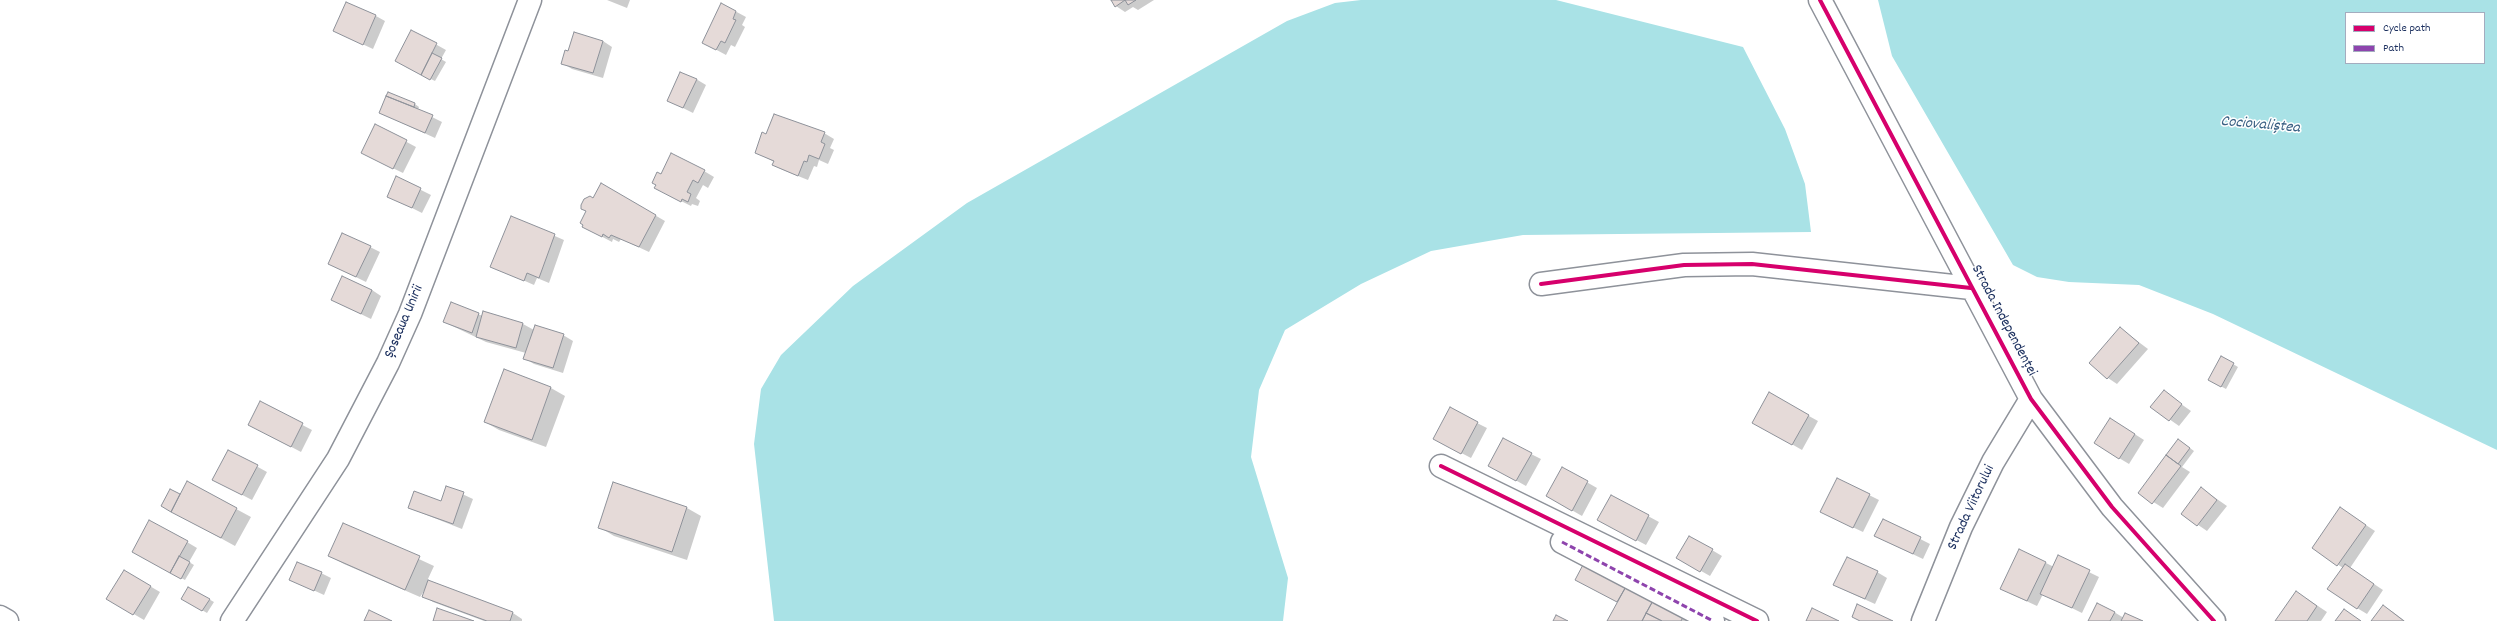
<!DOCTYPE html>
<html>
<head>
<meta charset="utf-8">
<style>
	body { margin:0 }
	#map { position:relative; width:2497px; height:621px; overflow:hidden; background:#fff; font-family:Dekko,sans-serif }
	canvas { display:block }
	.legend { position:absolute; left:2345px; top:12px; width:140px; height:52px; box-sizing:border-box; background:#fff; border:1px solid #a4acbf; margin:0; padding:5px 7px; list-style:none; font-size:12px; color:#1b2f5e }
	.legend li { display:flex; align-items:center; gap:8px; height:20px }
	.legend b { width:20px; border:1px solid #a4acbf }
</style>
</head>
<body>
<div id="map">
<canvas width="2497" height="621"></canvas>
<ul class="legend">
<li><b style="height:5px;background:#d6006c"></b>Cycle path</li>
<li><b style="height:5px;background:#8e44ad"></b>Path</li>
</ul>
</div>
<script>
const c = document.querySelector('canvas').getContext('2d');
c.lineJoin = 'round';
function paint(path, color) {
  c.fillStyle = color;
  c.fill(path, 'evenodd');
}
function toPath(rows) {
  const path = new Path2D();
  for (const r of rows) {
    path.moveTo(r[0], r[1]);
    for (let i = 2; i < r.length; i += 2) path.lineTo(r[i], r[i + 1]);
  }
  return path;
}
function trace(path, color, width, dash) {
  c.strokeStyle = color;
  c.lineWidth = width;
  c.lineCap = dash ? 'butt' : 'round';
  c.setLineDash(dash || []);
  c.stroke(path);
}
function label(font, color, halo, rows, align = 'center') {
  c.font = font + ' Dekko,sans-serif';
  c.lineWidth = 3;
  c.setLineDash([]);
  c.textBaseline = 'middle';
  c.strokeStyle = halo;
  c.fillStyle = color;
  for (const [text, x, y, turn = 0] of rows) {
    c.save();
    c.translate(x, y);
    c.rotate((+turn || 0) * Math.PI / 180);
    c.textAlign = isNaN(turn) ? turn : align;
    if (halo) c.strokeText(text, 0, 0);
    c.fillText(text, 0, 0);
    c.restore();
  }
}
const water = toPath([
	[1361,0,1556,0,1743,47,1785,129,1805,184,1811,232,1523,235,1431,251,1361,284,1285,330,1259,390,1251,457,1288,578,1283,621,774,621,754,444,761,389,781,355,853,286,967,203,1287,21,1335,3],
	[1878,0,2497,0,2497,450,2213,314,2139,285,2069,282,2037,277,2013,265,1892,56],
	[2346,13,2484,13,2484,63,2346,63]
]);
const shadow = toPath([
	[607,0,630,0,627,8],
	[1112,0,1154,0,1138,10,1133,7,1125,12,1116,6],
	[722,4,746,17,742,25,745,27,735,47,731,45,726,55,713,48],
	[376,16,385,21,373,49,334,31],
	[412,31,446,50,441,59,446,62,435,81,406,67],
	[603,41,612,47,603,78,572,69,562,63],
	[696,79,706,85,693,113,669,101],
	[388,93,415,104,419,107,418,110,442,122,435,138,380,113],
	[375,125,416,147,403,173,372,158],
	[824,133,834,139,830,148,834,150,828,164,819,160,817,167,814,166,808,180,783,170,773,165,774,162,757,153,767,135],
	[704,171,714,177,708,188,703,185,696,198,700,201,698,206,692,204,691,206,665,193,661,175],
	[397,178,431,195,422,213,388,196],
	[601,184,665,221,649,252,621,239,619,242,613,239,612,242,593,232,593,199],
	[511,217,564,240,549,283,537,278,534,285,491,266],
	[370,247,380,252,366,282,329,264],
	[372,290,381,296,371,319,332,300],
	[451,304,483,316,484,312,523,324,534,330,563,335,573,341,563,373,534,364,524,358,526,353,486,342,444,322],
	[2120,328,2148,349,2117,384,2108,378],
	[2221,357,2238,367,2226,389,2209,380],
	[504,370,551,388,565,396,546,447,499,430,485,422],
	[2164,392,2191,411,2179,426,2152,407],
	[1769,394,1818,421,1802,450,1753,422],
	[260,403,312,430,301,452,259,430],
	[2111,419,2144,440,2129,464,2119,458],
	[1477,423,1487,428,1471,458,1444,444],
	[2179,440,2194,451,2182,467,2190,472,2163,508,2139,493],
	[229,451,267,472,252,500,223,485],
	[1531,454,1541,459,1526,486,1499,471],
	[1562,468,1597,488,1582,516,1547,496],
	[188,483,251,517,235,546,162,506,170,490,181,496],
	[614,484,687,508,701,516,687,560,614,536,599,527],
	[447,487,473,499,462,529,409,508,442,502],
	[2201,488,2227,506,2207,531,2182,514],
	[1869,495,1879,500,1863,532,1831,517],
	[1611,496,1659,522,1646,545,1608,525],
	[2340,508,2375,531,2350,568,2383,590,2367,614,2357,608,2343,568,2313,548],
	[1883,520,1930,544,1923,559,1885,541],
	[343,524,434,566,427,581,513,613,522,619,522,621,484,621,433,602,423,596,426,588,420,597,344,564,329,556],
	[1690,537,1722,556,1710,576,1678,558],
	[187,542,197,548,189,562,194,565,185,580,143,558],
	[2058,557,2099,577,2082,613,2043,594,2037,606,2011,594,2046,563,2054,567],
	[1586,562,1694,621,1608,621,1618,602,1586,585],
	[124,571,160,592,144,620,108,599],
	[1877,572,1887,578,1875,604,1844,590],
	[321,573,331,578,324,595,291,580],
	[189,588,214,602,207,613,183,599],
	[2306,598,2327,612,2321,621,2277,621],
	[2383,606,2393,612,2405,621,2372,621],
	[2114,612,2124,618,2141,621,2089,621]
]);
const building = toPath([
	[1111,0,1136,0,1128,5,1125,0,1115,7,1111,0],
	[346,2,376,15,363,45,333,31,346,2],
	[721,3,736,11,733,19,736,20,725,43,721,41,716,50,702,43,721,3],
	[411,30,437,43,421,75,395,61,411,30],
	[574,32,603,41,593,73,561,64,565,50,568,51,574,32],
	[432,53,442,58,430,80,421,75,432,53],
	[680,72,697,79,683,108,667,101,680,72],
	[388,92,415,103,414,107,386,96,388,92],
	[386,96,433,115,425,133,379,113,386,96],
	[774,114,825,132,821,142,825,144,819,159,809,155,807,162,804,161,798,176,772,165,774,161,755,153,762,132,766,134,774,114],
	[375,124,407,140,393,169,361,153,375,124],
	[671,153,705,170,698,183,693,180,687,192,691,194,688,202,682,199,681,202,654,188,656,185,652,183,657,172,661,174,671,153],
	[396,176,421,188,412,208,387,197,396,176],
	[601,183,656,215,639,247,611,235,609,238,603,234,602,237,582,227,583,225,580,223,586,211,581,209,581,205,584,199,590,196,593,198,601,183],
	[511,216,555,234,539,278,527,273,524,281,490,267,511,216],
	[342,233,371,246,356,277,328,264,342,233],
	[342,276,372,290,361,314,331,300,342,276],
	[451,302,479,313,472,333,443,322,451,302],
	[483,311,523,323,516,348,476,337,483,311],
	[535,325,564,334,553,368,523,359,535,325],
	[2120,327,2139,343,2107,379,2089,363,2120,327],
	[2221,356,2234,363,2221,387,2208,380,2221,356],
	[504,369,551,387,532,440,484,422,504,369],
	[2164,390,2182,404,2169,421,2150,407,2164,390],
	[1769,392,1809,415,1792,445,1752,423,1769,392],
	[260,401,303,423,291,447,248,425,260,401],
	[1450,407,1478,422,1461,454,1433,439,1450,407],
	[2110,418,2135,434,2119,459,2094,443,2110,418],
	[1503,438,1532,453,1516,481,1488,466,1503,438],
	[2178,439,2190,448,2178,464,2166,455,2178,439],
	[228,450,258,465,242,495,212,480,228,450],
	[2166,455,2181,466,2152,504,2138,493,2166,455],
	[1562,467,1588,481,1572,511,1546,496,1562,467],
	[1837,478,1870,494,1853,528,1820,512,1837,478],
	[187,481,237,508,221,538,171,512,187,481],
	[613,482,687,507,672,552,598,528,613,482],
	[446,486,464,492,453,524,408,508,414,491,441,501,446,486],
	[2201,487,2217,500,2197,526,2181,514,2201,487],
	[170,489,180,494,171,512,161,506,170,489],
	[1611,495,1649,515,1636,541,1597,520,1611,495],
	[2340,507,2366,525,2337,566,2312,548,2340,507],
	[1883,519,1921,537,1913,554,1874,536,1883,519],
	[149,520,188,541,170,573,132,552,149,520],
	[343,523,420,556,405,590,328,556,343,523],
	[1689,536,1713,549,1700,572,1676,558,1689,536],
	[2019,549,2046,562,2027,601,2000,589,2019,549],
	[2058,555,2090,570,2072,608,2040,594,2058,555],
	[179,556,190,562,181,579,170,573,179,556],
	[1847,557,1878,571,1865,599,1833,585,1847,557],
	[1585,561,1628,583,1617,602,1575,580,1585,561],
	[297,562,322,572,314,591,289,580,297,562],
	[2345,564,2374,584,2357,609,2327,589,2345,564],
	[124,570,151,586,133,615,106,599,124,570],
	[428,580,513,612,510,621,487,621,422,597,428,580],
	[1628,583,1655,597,1642,621,1607,621,1628,583],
	[188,587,210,599,202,611,181,599,188,587],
	[2296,591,2317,606,2307,621,2275,621,2296,591],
	[1655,597,1685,613,1681,621,1662,621,1646,613,1655,597],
	[2097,603,2115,612,2110,621,2088,621,2097,603],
	[1857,604,1893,621,1860,621,1852,617,1857,604],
	[2383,605,2404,621,2371,621,2383,605],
	[437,608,474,621,433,621,437,608],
	[1812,608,1839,621,1806,621,1812,608],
	[2344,609,2361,621,2335,621,2344,609],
	[369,610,392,621,364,621,369,610],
	[1646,613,1662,621,1642,621,1646,613],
	[2125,613,2143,621,2121,621,2125,613],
	[1556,615,1568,621,1553,621,1556,615]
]);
const minor = toPath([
	[1820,0,2031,399,2112,507,2214,621],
	[1541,284,1684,265,1752,264,1971,288],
	[1441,466,1757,621],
	[1562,542,1713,621],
	[0,617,7,621],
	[1923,621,1961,527,1993,462,2031,399]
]);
const major = toPath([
	[232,621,338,459,388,363,410,314,530,0]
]);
const quiet = toPath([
	[1562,542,1713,621]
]);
const cycleway = toPath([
	[1820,0,2031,399,2112,507,2214,621],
	[1541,284,1684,265,1752,264,1971,288],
	[1441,466,1757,621]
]);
const streetNames = [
	["Strada Independenței",2003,321,62],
	["Șoseaua Unirii",405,322,-67],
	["Strada Viitorului",1972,508,-65]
];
const waterNames = [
	["Cociovaliștea",2260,126,5]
];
paint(water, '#a9e2e6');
paint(shadow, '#0003');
paint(building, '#e5dad8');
trace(building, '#8e929a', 1);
trace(minor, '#8e929a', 25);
trace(major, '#8e929a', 25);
trace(minor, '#fff', 22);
trace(major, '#fff', 22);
trace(quiet, '#8e44ad', 3, [6, 3]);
trace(cycleway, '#d6006c', 4);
label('15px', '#1b2f5e', '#fff', streetNames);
label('italic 16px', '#3a6184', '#fff', waterNames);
</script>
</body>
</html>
